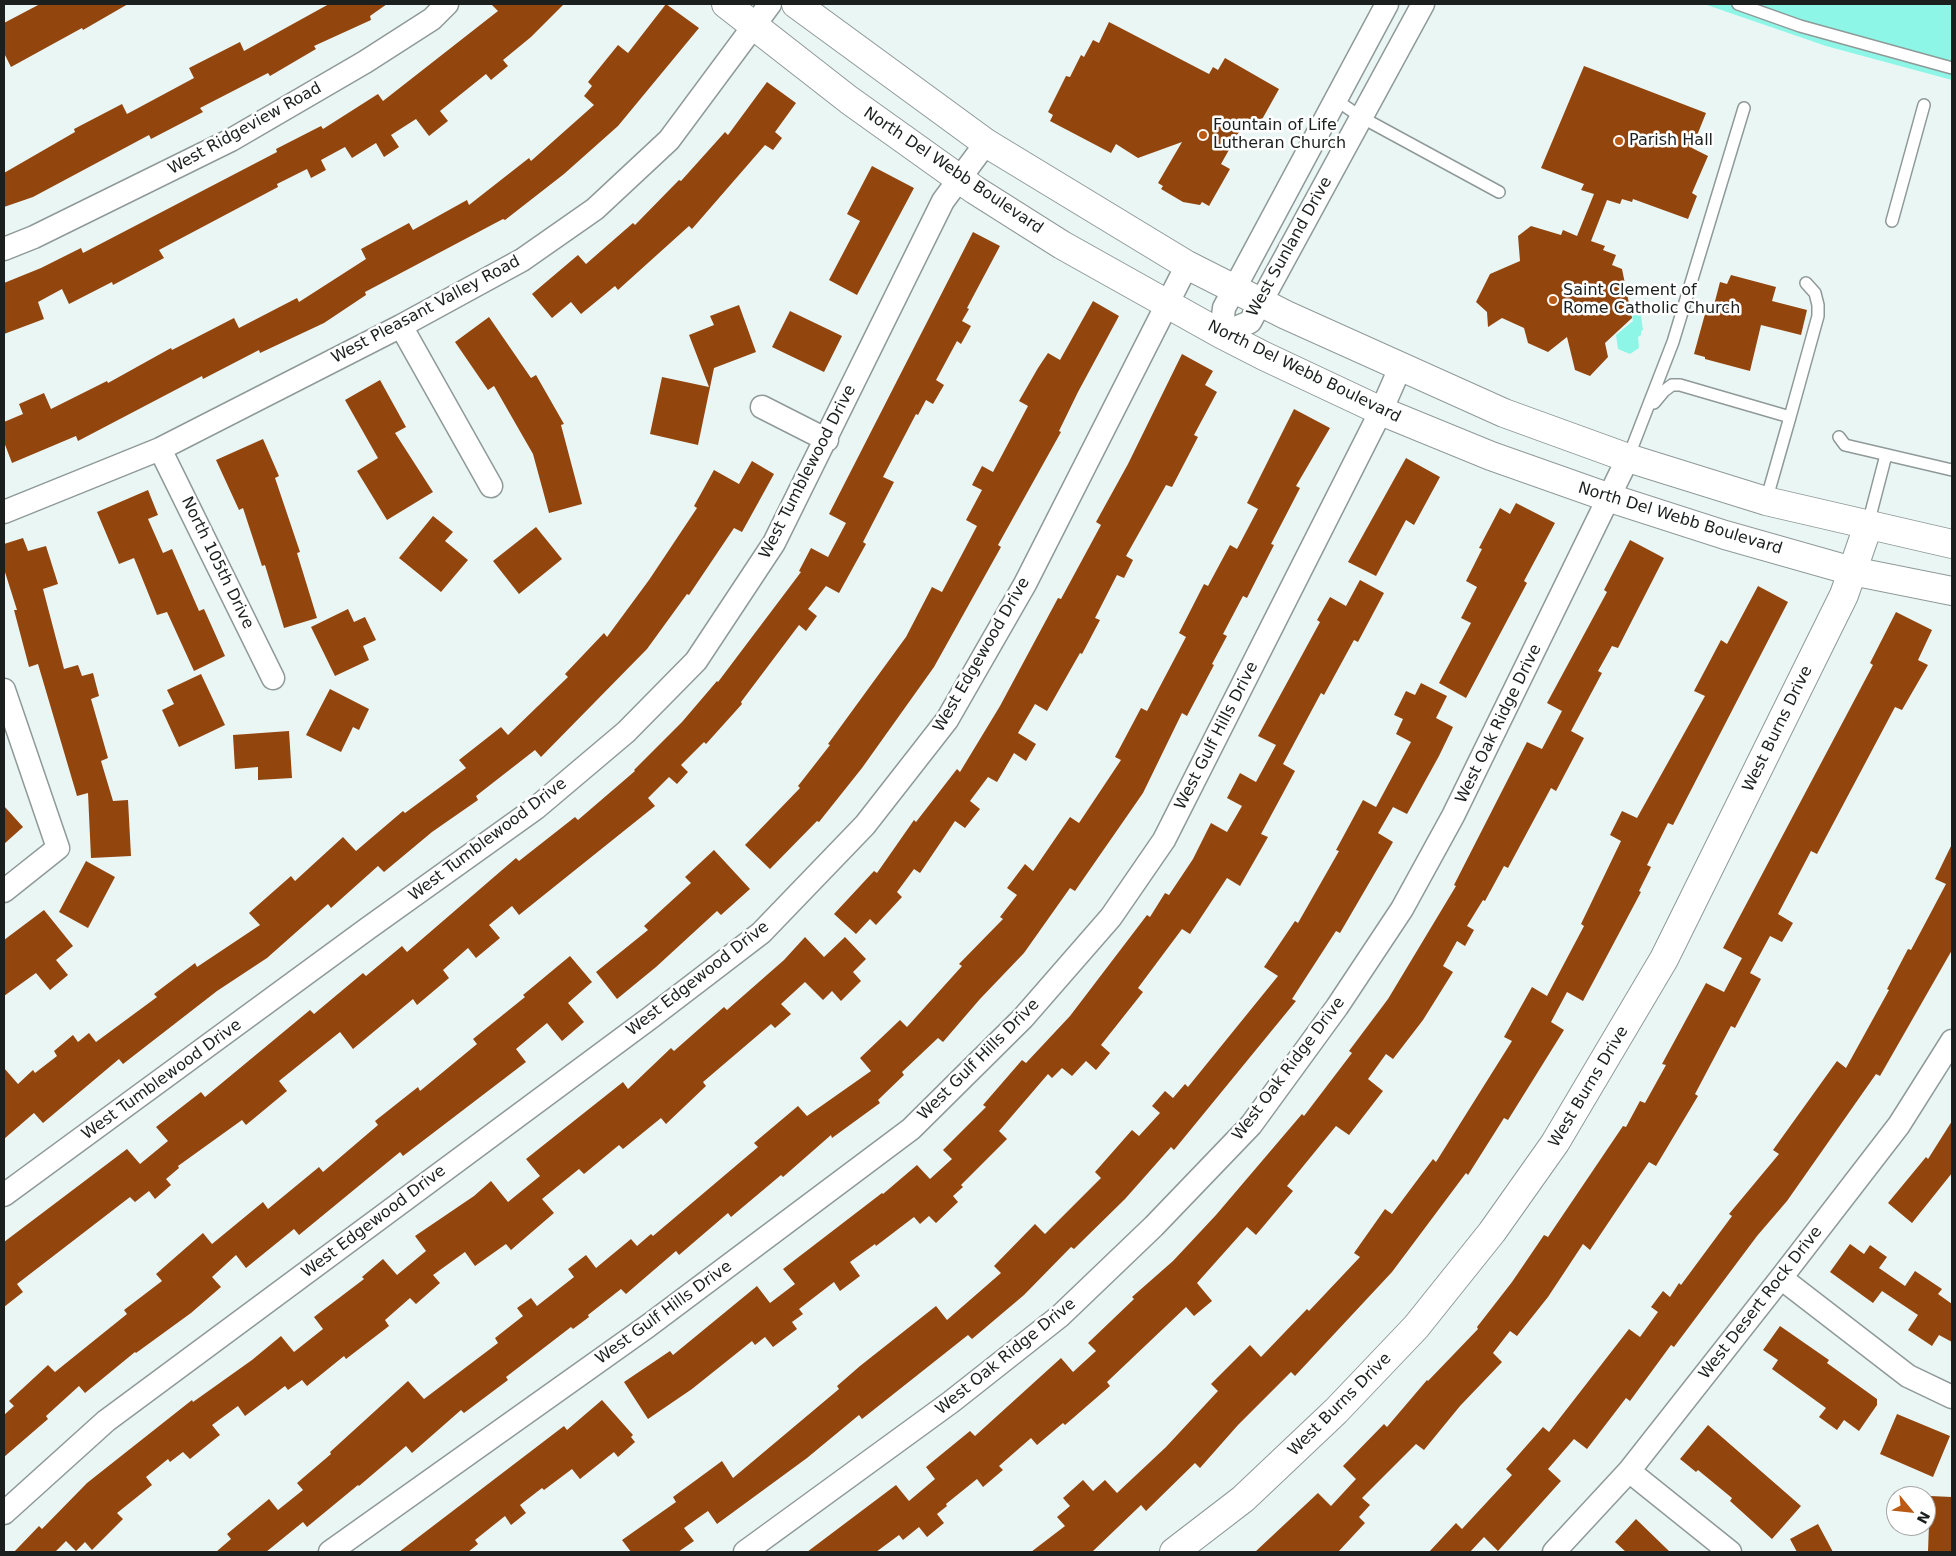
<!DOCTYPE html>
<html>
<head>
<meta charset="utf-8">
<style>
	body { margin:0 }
	#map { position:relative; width:1956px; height:1556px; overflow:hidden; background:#eaf6f4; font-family:"DejaVu Sans",sans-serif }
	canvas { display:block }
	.frame { position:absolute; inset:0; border:5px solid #1b1f1e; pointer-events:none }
	.north { position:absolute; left:1886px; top:1486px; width:50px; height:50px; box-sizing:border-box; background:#fff; border:1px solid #a4a5a5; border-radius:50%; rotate:118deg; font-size:14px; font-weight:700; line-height:20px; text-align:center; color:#1b1f1e }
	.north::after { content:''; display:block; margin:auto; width:18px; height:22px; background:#ba5a15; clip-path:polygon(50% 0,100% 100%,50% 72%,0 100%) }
</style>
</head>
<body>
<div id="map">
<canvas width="1956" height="1556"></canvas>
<div class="frame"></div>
<div class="north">N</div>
</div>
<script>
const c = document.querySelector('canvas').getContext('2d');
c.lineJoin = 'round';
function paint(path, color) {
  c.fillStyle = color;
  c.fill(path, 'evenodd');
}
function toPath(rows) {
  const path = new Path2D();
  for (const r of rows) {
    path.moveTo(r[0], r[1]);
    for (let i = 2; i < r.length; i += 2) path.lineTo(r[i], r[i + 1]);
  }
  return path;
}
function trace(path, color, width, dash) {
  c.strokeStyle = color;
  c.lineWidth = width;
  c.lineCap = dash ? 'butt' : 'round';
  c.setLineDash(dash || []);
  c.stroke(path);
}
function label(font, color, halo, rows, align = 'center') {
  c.font = font + ' "DejaVu Sans",sans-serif';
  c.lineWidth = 5;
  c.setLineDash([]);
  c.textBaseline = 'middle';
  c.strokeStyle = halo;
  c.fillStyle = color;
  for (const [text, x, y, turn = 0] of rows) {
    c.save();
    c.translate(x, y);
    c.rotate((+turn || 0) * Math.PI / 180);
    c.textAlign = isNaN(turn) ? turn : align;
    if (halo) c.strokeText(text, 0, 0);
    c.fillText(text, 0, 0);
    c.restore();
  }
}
const green = toPath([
	[1704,4,1952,4,1952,80,1826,46],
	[1646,298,1648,314,1641,316,1643,330,1641,331,1641,335,1638,337,1639,348,1630,354,1618,349,1616,335,1633,321,1631,308,1635,307,1634,301]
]);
const building = toPath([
	[40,4,128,4,83,30,82,28,11,67,4,53,4,23],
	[329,4,387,4,370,16,371,20,314,46,316,49,270,76,268,73,200,108,203,112,151,139,149,135,33,197,4,207,4,173,75,132,74,129,122,104,127,114,194,78,189,68,240,42,244,51],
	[491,4,564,4,531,37,503,60,508,66,491,80,486,74,440,111,448,121,429,136,416,119,391,135,399,147,384,157,376,143,352,158,345,147,321,160,326,170,311,178,307,169,277,184,278,187,159,250,164,258,113,285,112,282,69,304,62,289,38,302,44,319,4,334,4,283,41,268,81,248,83,253,277,152,276,149,321,126,323,129,378,94,383,101,498,11],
	[666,4,699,28,618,126,564,174,505,220,503,219,365,292,366,295,324,323,260,353,259,350,203,379,202,376,78,441,76,436,12,463,4,442,4,422,23,414,19,404,44,393,51,409,107,381,108,383,171,348,172,350,234,318,239,328,297,298,299,302,366,259,361,249,409,223,413,230,467,200,469,205,529,158,531,161,594,105,584,96,592,86,588,82,618,45,628,53],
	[1109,22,1209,74,1213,67,1218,70,1225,58,1279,89,1255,132,1243,125,1221,164,1230,169,1209,206,1202,202,1200,205,1183,202,1161,189,1163,186,1158,183,1182,142,1138,158,1116,144,1111,153,1050,121,1053,115,1048,112,1066,76,1070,77,1081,55,1084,57,1093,40,1099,43],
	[1584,66,1706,113,1692,148,1708,156,1692,193,1697,196,1688,219,1633,199,1632,202,1622,199,1620,204,1607,200,1591,241,1605,246,1603,250,1616,255,1612,265,1622,269,1632,318,1605,343,1608,357,1590,376,1575,370,1567,337,1548,352,1528,343,1524,328,1502,318,1488,327,1487,312,1476,302,1490,274,1520,261,1518,236,1531,226,1561,235,1563,230,1577,236,1594,194,1581,190,1584,184,1541,168],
	[767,82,796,103,775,132,782,138,773,150,765,145,692,229,689,226,618,290,615,286,581,314,571,302,552,318,532,294,578,255,586,264,633,223,635,225,679,180,681,181,725,132,728,135],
	[872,166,914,188,857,295,829,280,860,221,847,214],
	[973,232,1000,246,967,308,969,309,962,321,971,326,961,344,957,341,936,380,944,385,933,404,926,400,918,415,916,414,883,477,894,482,863,542,866,544,839,593,826,586,808,609,817,616,806,631,799,625,741,702,742,704,706,744,704,742,681,765,688,772,677,784,669,777,648,798,655,806,519,915,512,906,489,925,500,938,476,958,468,948,443,970,449,978,417,1005,413,999,353,1049,340,1032,279,1081,287,1091,246,1125,242,1120,178,1166,179,1168,166,1179,171,1185,155,1199,149,1191,135,1202,130,1197,17,1284,23,1292,4,1307,4,1242,127,1149,140,1164,168,1141,156,1127,201,1092,205,1097,310,1010,314,1014,363,973,366,976,402,946,407,952,516,858,519,861,575,817,578,820,635,771,634,770,682,722,717,681,718,682,801,572,799,571,811,548,828,557,846,523,829,514],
	[1731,275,1776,287,1772,301,1807,310,1801,335,1761,325,1750,371,1705,359,1705,357,1694,354,1708,303,1714,305,1720,282,1727,284],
	[1093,301,1119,316,1078,392,1059,431,1061,432,998,545,1001,547,934,667,862,768,819,822,817,821,770,869,745,845,800,788,798,786,830,745,828,744,906,637,932,587,942,592,977,526,966,520,982,490,972,485,982,466,993,472,1028,406,1019,401,1038,368,1048,353,1060,360],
	[739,305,756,352,714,368,698,445,650,434,662,377,709,387,689,335,714,325,710,316],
	[790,311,842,336,824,372,772,347],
	[489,317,531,378,536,375,564,424,561,425,582,504,549,513,533,454,494,386,488,390,455,342],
	[1182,354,1213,371,1205,385,1217,392,1194,435,1198,437,1172,487,1166,485,1126,556,1133,560,1124,578,1117,575,1095,618,1100,620,1082,654,1080,653,1047,711,1035,704,1018,733,1036,744,1026,761,1014,753,997,782,988,777,970,801,980,809,965,828,955,821,920,873,914,869,897,892,902,897,876,925,870,919,856,934,834,914,874,871,877,873,914,820,916,822,957,769,960,772,1000,706,1058,598,1061,599,1101,525,1096,522,1128,464],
	[380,380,406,427,395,433,433,492,387,520,357,471,378,458,345,400],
	[1294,409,1330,428,1296,486,1300,488,1271,544,1274,545,1247,598,1243,596,1223,634,1227,636,1212,664,1214,665,1187,716,1182,713,1143,793,1075,891,1070,888,1024,953,980,999,943,1042,938,1038,902,1072,904,1075,878,1100,880,1103,832,1138,831,1135,783,1177,781,1175,731,1217,728,1213,679,1255,676,1251,626,1294,621,1289,588,1315,589,1317,573,1329,571,1327,506,1377,508,1380,464,1413,461,1410,412,1453,406,1446,359,1486,358,1485,307,1527,303,1522,266,1552,216,1552,231,1539,227,1534,269,1499,278,1510,303,1490,297,1483,331,1454,330,1452,408,1381,424,1399,498,1343,495,1338,523,1316,517,1308,531,1298,537,1306,574,1277,568,1269,586,1255,596,1268,631,1239,637,1246,651,1234,653,1236,758,1147,754,1143,798,1106,807,1116,871,1071,860,1058,900,1020,907,1027,962,966,959,964,1003,919,1000,917,1017,895,1007,888,1025,864,1033,871,1070,817,1079,823,1121,760,1115,757,1141,708,1147,711,1186,637,1179,633,1204,584,1208,586,1230,545,1237,549,1258,509,1247,503],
	[263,439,279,476,275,478,300,552,297,553,317,618,284,628,265,565,262,566,243,508,239,510,216,460],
	[1406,458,1440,477,1414,525,1406,520,1376,576,1348,562],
	[752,461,774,474,742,532,734,528,689,595,687,594,647,649,541,757,535,750,476,796,478,800,432,832,384,872,378,866,331,908,328,904,267,958,217,991,123,1064,119,1059,43,1123,34,1113,4,1139,4,1068,18,1084,33,1070,35,1073,57,1056,54,1051,73,1035,78,1042,89,1033,96,1042,157,997,154,994,195,963,197,967,260,925,249,913,291,876,295,881,343,837,356,851,403,811,405,813,466,768,459,760,501,727,508,735,568,677,565,674,604,633,607,637,649,580,697,508,694,506,714,470,739,484],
	[148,490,158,515,148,519,163,553,172,549,199,611,204,609,225,656,194,671,167,612,157,615,134,558,119,564,97,512],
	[1516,503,1555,523,1524,581,1527,583,1466,698,1439,683,1471,623,1461,618,1477,587,1466,581,1482,549,1479,548,1500,508,1510,514],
	[433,516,453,532,445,541,468,560,441,592,399,558],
	[536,527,562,559,519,594,493,561],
	[23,538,28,551,46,546,58,584,43,589,64,669,78,665,82,676,93,673,99,696,91,699,108,758,101,761,113,801,128,800,131,856,91,858,88,793,77,796,38,664,29,667,14,610,17,610,4,569,4,544],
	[1630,540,1664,558,1618,648,1612,646,1598,671,1602,673,1571,731,1584,738,1556,791,1551,788,1508,868,1504,866,1485,901,1483,900,1467,926,1474,930,1465,946,1457,941,1443,966,1453,972,1423,1020,1393,1059,1386,1054,1368,1079,1383,1091,1349,1135,1336,1126,1287,1186,1293,1191,1256,1235,1247,1227,1197,1283,1212,1301,1194,1316,1186,1307,1107,1382,1110,1386,1065,1425,1063,1423,1037,1445,1031,1438,999,1466,1003,1470,983,1487,977,1479,946,1504,947,1506,937,1514,944,1523,927,1537,919,1527,903,1540,899,1535,876,1552,807,1552,896,1485,909,1501,935,1479,926,1467,970,1431,975,1436,1061,1358,1073,1372,1096,1351,1088,1343,1134,1299,1132,1297,1173,1261,1216,1215,1302,1114,1304,1116,1352,1053,1349,1051,1388,999,1456,886,1454,885,1527,742,1542,749,1562,711,1547,703,1607,592,1604,590],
	[1360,580,1384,593,1358,642,1354,640,1324,695,1321,693,1283,764,1295,771,1261,834,1268,837,1240,886,1227,878,1190,934,1182,929,1138,988,1143,992,1101,1045,1110,1053,1096,1070,1086,1061,1072,1076,1062,1068,1052,1078,1048,1074,999,1131,1007,1139,961,1185,963,1187,953,1196,958,1202,936,1223,929,1216,920,1224,914,1217,876,1246,875,1244,850,1262,860,1276,840,1291,834,1282,799,1309,803,1314,792,1322,797,1329,773,1347,765,1337,755,1345,752,1341,692,1389,648,1419,624,1382,670,1351,673,1355,757,1286,770,1303,795,1284,783,1269,882,1193,883,1194,917,1165,930,1179,952,1159,943,1150,986,1107,983,1105,1022,1060,1026,1063,1070,1016,1147,915,1150,917,1165,893,1169,895,1193,859,1211,823,1227,832,1242,806,1227,798,1240,773,1256,782,1276,745,1258,736,1320,622,1317,620,1330,597,1346,606],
	[1758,586,1788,602,1673,825,1668,823,1647,865,1651,867,1639,891,1641,892,1583,1001,1567,992,1551,1022,1564,1030,1508,1120,1504,1118,1468,1175,1466,1173,1392,1272,1295,1376,1291,1372,1238,1425,1200,1468,1195,1463,1146,1511,1141,1505,1092,1552,1031,1552,1065,1526,1057,1517,1070,1506,1063,1498,1083,1480,1093,1491,1105,1480,1117,1493,1166,1447,1218,1391,1211,1384,1250,1345,1261,1357,1307,1309,1309,1311,1360,1257,1354,1253,1385,1209,1392,1214,1433,1159,1436,1162,1512,1041,1504,1037,1532,987,1547,996,1584,926,1581,924,1621,841,1610,835,1622,811,1637,818,1705,696,1694,691,1721,640,1727,644],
	[348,609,354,622,365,617,376,640,363,646,369,660,335,676,311,627],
	[1896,612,1932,630,1918,660,1928,665,1902,710,1895,707,1817,854,1811,851,1778,914,1793,923,1782,942,1770,936,1750,973,1761,979,1735,1028,1731,1026,1695,1094,1698,1096,1656,1166,1649,1162,1590,1250,1583,1244,1548,1297,1517,1336,1510,1331,1493,1353,1502,1362,1460,1406,1424,1450,1416,1444,1362,1498,1370,1505,1359,1517,1365,1523,1338,1552,1255,1552,1318,1493,1331,1506,1356,1479,1343,1466,1384,1424,1387,1427,1427,1380,1428,1381,1478,1329,1477,1327,1512,1282,1544,1235,1548,1237,1623,1126,1626,1127,1640,1101,1645,1103,1666,1065,1662,1064,1706,983,1724,992,1742,958,1723,948,1873,665,1870,663],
	[201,674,225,725,179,747,162,710,174,704,167,690],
	[1421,683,1447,696,1436,718,1453,727,1439,756,1407,814,1393,807,1378,833,1393,842,1340,933,1336,931,1292,999,1296,1001,1174,1150,1171,1147,1125,1199,1074,1249,1071,1247,1024,1295,972,1339,968,1335,862,1419,859,1415,807,1458,717,1524,708,1511,684,1528,694,1541,678,1552,631,1552,622,1540,676,1502,673,1497,722,1461,733,1478,839,1389,837,1386,860,1366,936,1306,947,1320,1001,1273,994,1266,1035,1224,1045,1234,1101,1178,1095,1172,1132,1130,1139,1136,1160,1113,1152,1106,1165,1091,1173,1098,1185,1084,1188,1087,1278,976,1264,967,1295,921,1298,923,1339,851,1336,850,1363,800,1376,807,1411,742,1396,734,1403,719,1394,715,1406,691,1415,695],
	[330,689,369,709,359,730,353,727,341,752,306,735],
	[289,731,292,778,258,780,258,767,235,769,233,735],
	[4,806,23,827,4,844],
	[1952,844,1952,950,1880,1076,1876,1074,1787,1201,1757,1236,1674,1347,1671,1345,1630,1401,1626,1398,1587,1449,1574,1439,1548,1469,1561,1481,1498,1551,1484,1537,1470,1552,1429,1552,1456,1523,1462,1529,1512,1475,1506,1469,1543,1427,1549,1432,1629,1329,1640,1337,1658,1312,1651,1307,1663,1291,1670,1297,1679,1283,1681,1285,1732,1216,1729,1214,1779,1154,1773,1150,1837,1061,1846,1068,1889,990,1887,989,1908,949,1911,950,1946,884,1935,879],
	[714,850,750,889,721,915,717,911,656,967,617,999,596,972,648,930,644,926,691,883,685,877],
	[86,861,115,877,88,928,59,912],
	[44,910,73,946,56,960,68,975,50,990,36,973,4,996,4,940],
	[805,937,824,957,845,937,866,959,853,972,861,981,841,1001,832,991,823,1000,805,982,781,1004,791,1014,775,1028,771,1024,703,1082,706,1086,666,1124,661,1118,623,1149,619,1145,584,1174,579,1169,542,1199,554,1213,511,1250,506,1244,475,1266,465,1252,433,1275,440,1283,416,1304,410,1298,385,1320,389,1326,346,1359,344,1356,307,1386,302,1380,288,1390,285,1386,245,1416,238,1406,212,1425,220,1435,190,1459,183,1452,170,1462,168,1459,146,1477,152,1485,117,1513,123,1519,92,1550,85,1542,76,1551,66,1541,55,1552,14,1552,39,1526,42,1529,87,1483,192,1400,193,1402,252,1360,281,1336,294,1352,323,1329,314,1317,364,1279,362,1277,383,1259,397,1275,426,1251,415,1236,474,1196,491,1181,508,1202,540,1176,526,1159,623,1082,628,1089,671,1048,674,1051,724,1007,727,1010,784,960],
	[570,956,592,982,568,1003,584,1022,562,1041,547,1023,516,1049,526,1062,403,1156,400,1152,299,1235,294,1229,246,1268,236,1255,212,1277,221,1287,191,1313,136,1353,135,1352,85,1393,79,1386,46,1416,48,1419,4,1457,4,1415,14,1406,9,1401,48,1365,55,1372,127,1314,124,1310,162,1281,156,1274,203,1233,212,1244,263,1202,268,1209,319,1167,323,1172,378,1125,375,1121,418,1087,420,1091,477,1044,473,1039,525,997,523,995],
	[1952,1121,1952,1173,1912,1223,1888,1203,1926,1157,1928,1159],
	[1850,1244,1864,1254,1870,1245,1887,1257,1879,1268,1905,1286,1915,1271,1942,1289,1938,1294,1952,1304,1952,1342,1939,1335,1932,1346,1908,1330,1918,1315,1882,1291,1873,1303,1830,1272],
	[1780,1326,1829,1360,1827,1363,1877,1399,1877,1405,1859,1431,1844,1420,1837,1430,1819,1417,1826,1408,1772,1369,1778,1360,1763,1350],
	[602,1400,633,1435,631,1437,635,1442,618,1457,614,1452,580,1479,572,1469,544,1490,542,1488,520,1505,526,1513,511,1525,505,1516,475,1540,478,1544,468,1552,399,1552,564,1426,567,1430],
	[1897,1414,1950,1436,1933,1477,1880,1454],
	[1708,1425,1801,1506,1772,1539,1730,1501,1732,1498,1698,1470,1696,1472,1680,1459],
	[1930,1496,1952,1497,1952,1552,1928,1552],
	[1636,1519,1670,1552,1626,1552,1615,1542],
	[1818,1524,1833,1552,1797,1552,1790,1539]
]);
const lane = toPath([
	[1738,4,1800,26,1952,68],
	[1336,100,1361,117,1499,192],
	[1892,221,1924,105],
	[1654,403,1664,391,1672,385,1680,385,1790,417,1818,316,1818,305,1815,293,1806,283],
	[1839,437,1845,445,1952,470],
	[1628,458,1673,342,1744,108],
	[1766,501,1790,417],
	[1868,524,1886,455]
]);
const street = toPath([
	[1387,4,1224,308,1221,334,1250,322,1423,4],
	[4,249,34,237,231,140,365,62,432,19,447,4],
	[401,326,491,486],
	[762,407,827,440],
	[160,449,273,678],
	[4,512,160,449,401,326,522,260,595,209,669,140,770,4],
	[4,690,58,848,4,891],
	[4,1195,367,929,536,808,626,732,696,661,774,543,943,201,986,143],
	[1781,1278,1908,1376,1952,1397],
	[1629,1471,1730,1552],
	[4,1513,106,1421,650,1018,761,933,865,825,947,720,1025,584,1187,265],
	[330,1552,648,1326,911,1129,1023,1018,1111,917,1164,840,1381,411,1400,368],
	[745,1552,951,1402,1060,1316,1154,1226,1251,1125,1337,1007,1402,909,1453,816,1628,458],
	[1554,1552,1629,1471,1781,1278,1899,1125,1952,1041]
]);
const secondary = toPath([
	[726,4,849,100,975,190,1062,245,1221,334,1264,356,1381,411,1491,456,1610,498,1725,535,1852,571,1952,591],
	[796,4,986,143,1187,265,1286,315,1504,413,1628,458,1766,501,1952,544],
	[1174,1552,1243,1499,1336,1411,1416,1327,1492,1232,1555,1143,1664,959,1844,595,1868,526]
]);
const markers = [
	[1203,135,5,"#ba5a15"],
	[1619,141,5,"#ba5a15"],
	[1553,300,5,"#ba5a15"]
];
const poiNames = [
	["Fountain of Life",1213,126],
	["Lutheran Church",1213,144],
	["Parish Hall",1629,141],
	["Saint Clement of",1563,291],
	["Rome Catholic Church",1563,309]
];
const streetNames = [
	["West Ridgeview Road",245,129,-29],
	["North Del Webb Boulevard",953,171,34],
	["West Sunland Drive",1290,247,-61],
	["West Pleasant Valley Road",426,310,-28],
	["North Del Webb Boulevard",1304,372,26],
	["West Tumblewood Drive",808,472,-63],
	["North Del Webb Boulevard",1680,519,17],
	["North 105th Drive",217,563,64],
	["West Edgewood Drive",982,655,-60],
	["West Oak Ridge Drive",1499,724,-64],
	["West Burns Drive",1778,729,-64],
	["West Gulf Hills Drive",1217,736,-63],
	["West Tumblewood Drive",488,840,-37],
	["West Edgewood Drive",698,979,-38],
	["West Gulf Hills Drive",979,1060,-45],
	["West Oak Ridge Drive",1289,1069,-53],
	["West Tumblewood Drive",162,1080,-36],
	["West Burns Drive",1589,1087,-59],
	["West Edgewood Drive",374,1222,-37],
	["West Desert Rock Drive",1761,1303,-52],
	["West Gulf Hills Drive",664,1313,-36],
	["West Oak Ridge Drive",1006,1357,-39],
	["West Burns Drive",1340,1405,-45]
];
paint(green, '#8df6e6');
paint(building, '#93450e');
trace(lane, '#8f9a98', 14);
trace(street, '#8f9a98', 25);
trace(secondary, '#8f9a98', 30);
trace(lane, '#fff', 11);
trace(street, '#fff', 22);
trace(secondary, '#fff', 28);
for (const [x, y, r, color] of markers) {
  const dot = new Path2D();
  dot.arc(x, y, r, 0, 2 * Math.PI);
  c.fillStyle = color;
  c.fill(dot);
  trace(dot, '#fff', 2);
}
label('16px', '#1b1f1e', '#fff', poiNames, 'left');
label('16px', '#1b1f1e', '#fff', streetNames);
</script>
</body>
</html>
